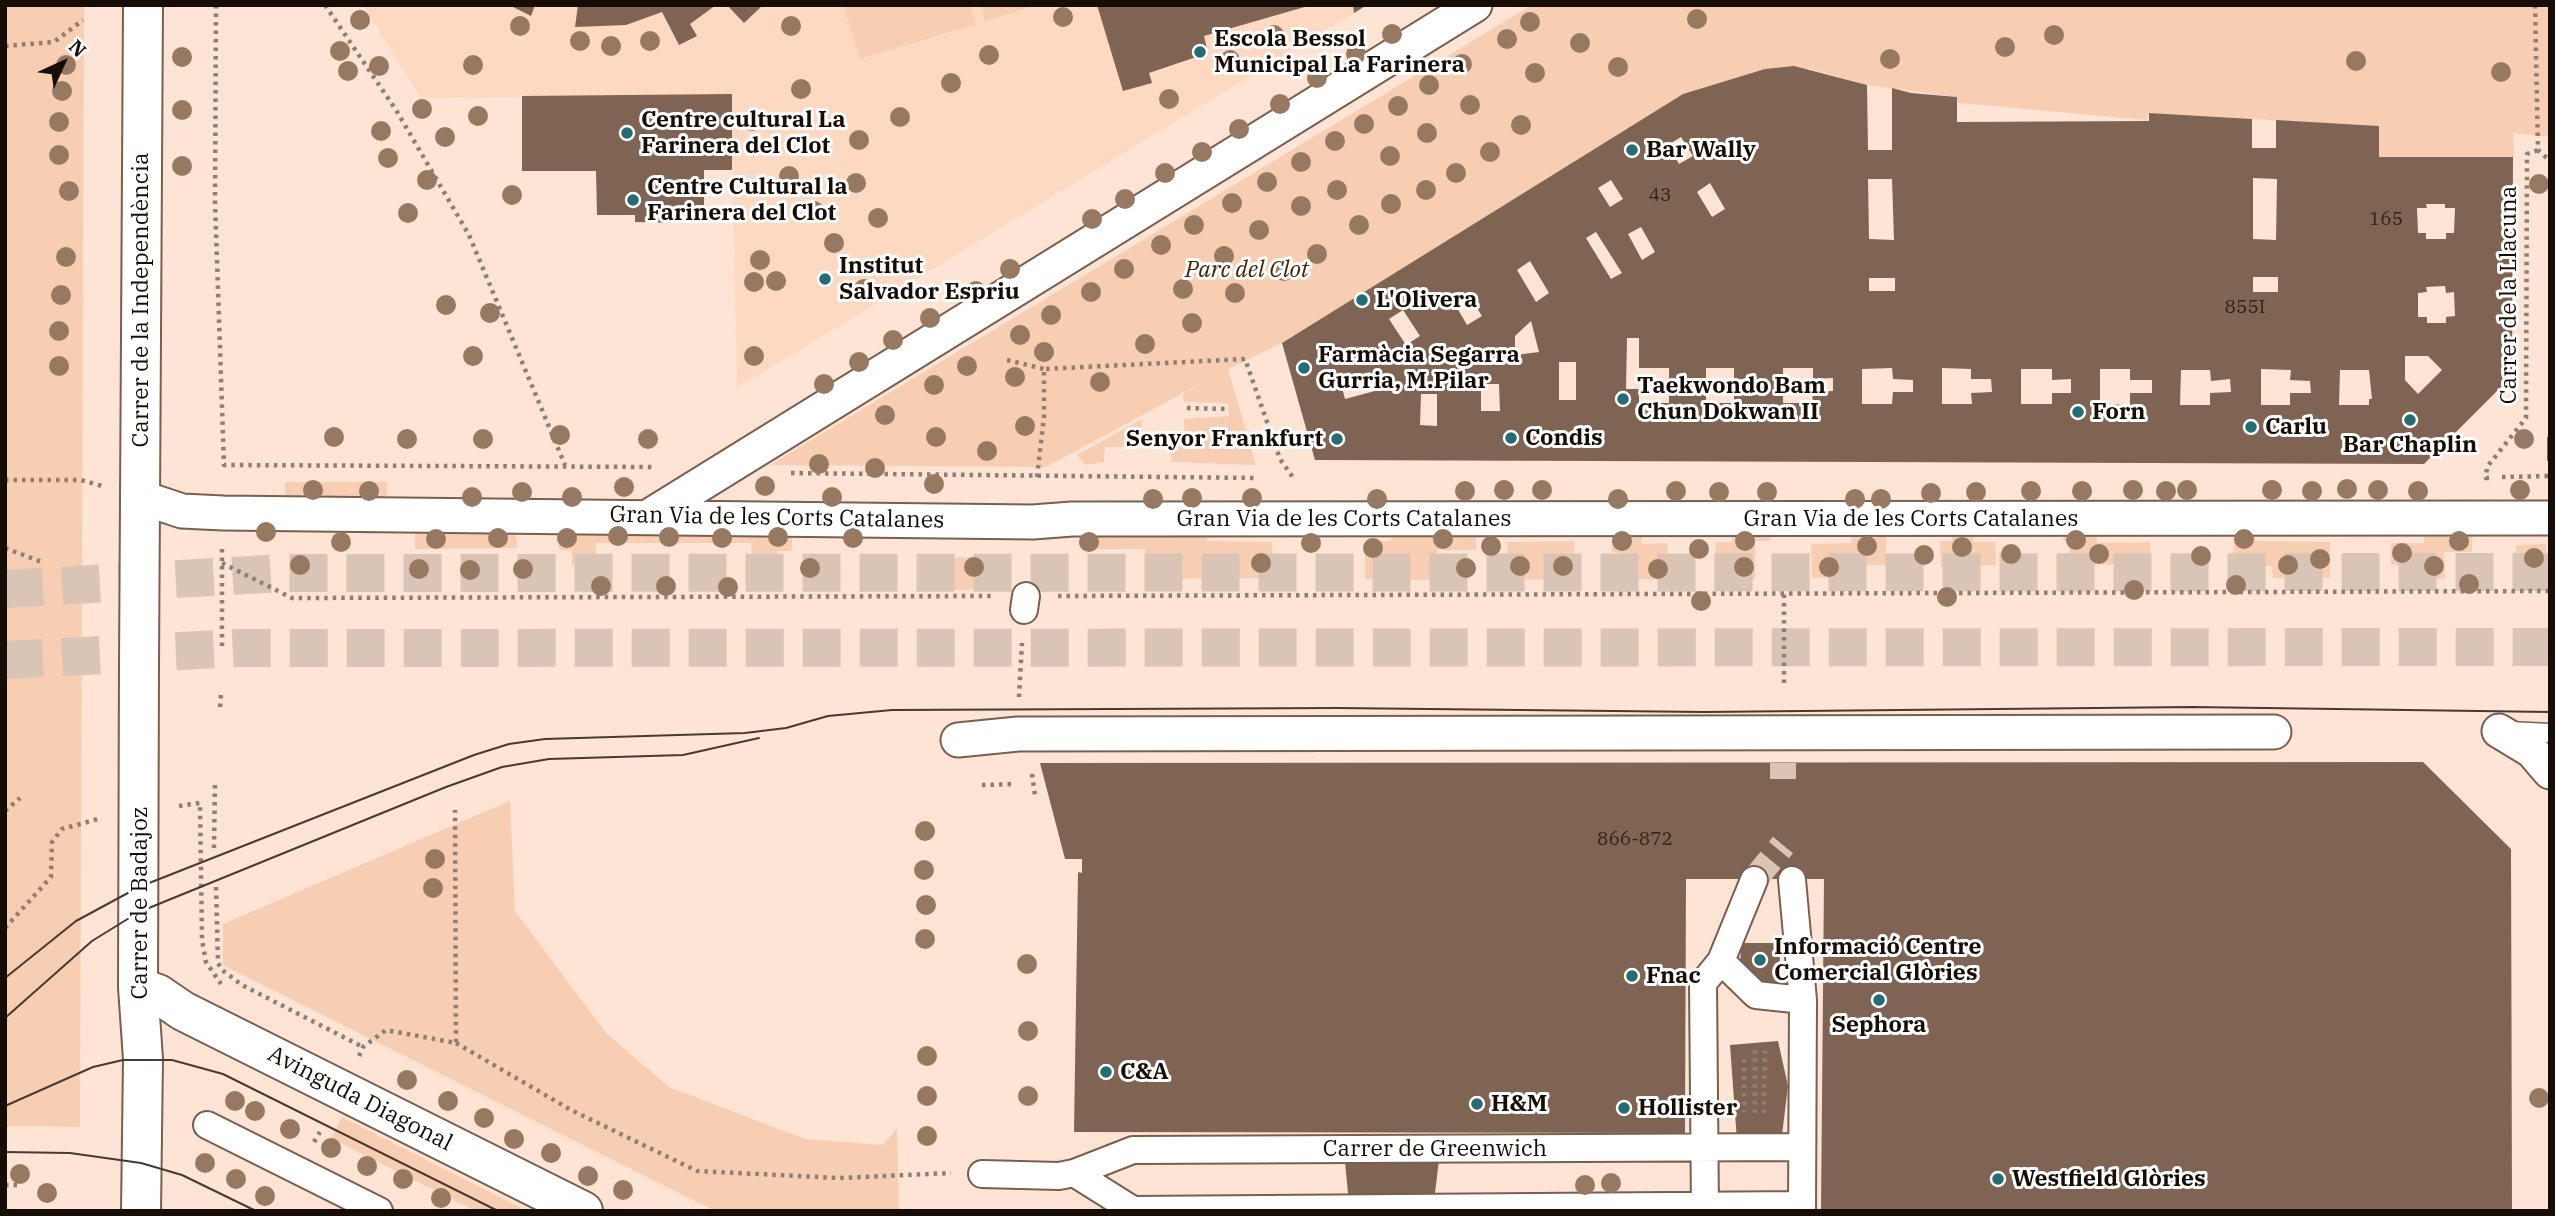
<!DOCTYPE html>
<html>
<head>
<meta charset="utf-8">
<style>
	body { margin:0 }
	#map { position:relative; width:2555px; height:1216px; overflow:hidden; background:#fde4d4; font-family:"IBM Plex Serif",serif }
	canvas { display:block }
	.frame { position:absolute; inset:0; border:7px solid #170d07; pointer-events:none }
	.north { position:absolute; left:28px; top:28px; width:70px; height:70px; -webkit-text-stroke:5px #fff; paint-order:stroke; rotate:45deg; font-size:19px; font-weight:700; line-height:28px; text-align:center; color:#170d07 }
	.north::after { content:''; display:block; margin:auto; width:24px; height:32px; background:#170d07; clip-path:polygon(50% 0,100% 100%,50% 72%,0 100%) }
</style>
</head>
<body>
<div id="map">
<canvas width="2555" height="1216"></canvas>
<div class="frame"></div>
<div class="north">N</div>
</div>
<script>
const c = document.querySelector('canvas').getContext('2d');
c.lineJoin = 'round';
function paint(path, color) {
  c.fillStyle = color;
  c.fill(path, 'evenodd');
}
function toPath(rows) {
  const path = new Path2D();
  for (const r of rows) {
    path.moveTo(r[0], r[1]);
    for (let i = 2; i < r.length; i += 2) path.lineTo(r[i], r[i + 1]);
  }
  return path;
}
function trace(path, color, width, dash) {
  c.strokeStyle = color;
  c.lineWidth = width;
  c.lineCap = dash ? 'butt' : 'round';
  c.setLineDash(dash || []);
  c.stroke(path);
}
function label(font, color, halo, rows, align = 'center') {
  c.font = font + ' "IBM Plex Serif",serif';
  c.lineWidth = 6;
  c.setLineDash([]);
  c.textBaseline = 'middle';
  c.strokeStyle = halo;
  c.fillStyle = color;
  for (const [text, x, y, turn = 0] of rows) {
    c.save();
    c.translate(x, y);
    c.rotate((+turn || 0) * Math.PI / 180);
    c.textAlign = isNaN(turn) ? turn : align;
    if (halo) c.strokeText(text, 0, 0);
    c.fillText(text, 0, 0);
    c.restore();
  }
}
const built = toPath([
	[363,5,1367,5,737,388,731,94,421,98]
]);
const green = toPath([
	[5,5,84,5,80,1127,5,1126],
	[843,5,970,5,976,24,860,59],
	[981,5,1036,5,985,21],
	[1532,5,2550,5,2550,137,2513,133,2514,157,2379,157,2378,126,2148,113,2147,120,1958,103,1957,97,1867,85,1811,69,1772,68,1683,94,1282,343,1228,369,1256,465,1171,462,1171,446,1185,444,1184,419,1229,416,1228,403,1183,402,1183,394,1224,371,1046,467,770,465],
	[1142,419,1141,447,1105,447,1104,462,1085,465,1077,455],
	[285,482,387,482,387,500,285,500],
	[792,530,792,551,778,551,778,564,752,565,751,543,596,543,595,565,572,565,572,550,559,550,559,532],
	[1207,530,1207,541,1272,542,1273,578,1146,579,1145,549,1082,549,1081,531],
	[1392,530,1476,531,1476,550,1437,550,1437,580,1365,579,1365,541,1391,541],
	[1851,530,1886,530,1886,565,1858,565,1858,578,1812,578,1811,544,1851,543],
	[1953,530,1974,530,1973,542,1995,542,1996,565,1941,566,1940,541,1952,541],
	[2063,530,2096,530,2097,543,2150,542,2151,564,2070,565,2069,541,2063,541],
	[2234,530,2255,530,2255,541,2330,542,2330,578,2273,578,2272,566,2233,566],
	[415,531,516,531,517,548,415,549],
	[1732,531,1770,531,1770,541,1755,541,1755,579,1731,579,1731,560,1715,560,1716,542,1732,542],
	[2425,532,2472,532,2472,552,2444,552,2445,579,2399,579,2399,565,2391,565,2391,543,2424,543],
	[1612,533,1641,533,1642,544,1667,543,1667,579,1621,579,1621,553,1612,552],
	[1574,541,1575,579,1494,580,1493,568,1508,567,1507,542],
	[2546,544,2547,577,2517,578,2516,545],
	[1000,556,1001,589,952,590,951,558],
	[510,801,515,911,606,1033,669,1087,805,1139,883,1145,897,1128,899,1211,715,1211,223,965,223,924],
	[342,1117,527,1211,475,1211,331,1138]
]);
const building = toPath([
	[509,5,535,5,531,16],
	[578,5,716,5,690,24,697,36,679,45,662,12,626,25,575,27],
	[727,5,763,5,744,23],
	[1097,5,1308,5,1308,6,1204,36,1208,53,1149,73,1152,83,1123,91],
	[1353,5,1367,5,1354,13],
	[1794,66,1867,85,1868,150,1892,150,1892,88,1911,93,1957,97,1957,122,2149,121,2149,113,2252,119,2252,148,2276,148,2276,120,2379,126,2379,157,2513,157,2512,376,2424,464,1315,460,1282,343,1683,94,1765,69],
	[1681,137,1693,156,1679,164,1668,145],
	[2253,178,2277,179,2276,240,2253,239],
	[1868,179,1892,179,1894,240,1869,239],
	[1611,180,1623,199,1610,207,1598,188],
	[1710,183,1725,209,1712,217,1697,192],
	[2426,204,2445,204,2445,208,2455,208,2454,233,2446,233,2446,239,2426,239,2426,233,2418,233,2417,208,2427,208],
	[1641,227,1655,252,1642,260,1628,234],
	[1596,232,1622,273,1611,279,1586,238],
	[1530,261,1549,293,1536,302,1517,270],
	[2253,277,2278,277,2278,292,2253,292],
	[1869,278,1895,278,1895,291,1869,291],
	[2445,286,2446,293,2454,292,2455,316,2446,317,2446,323,2427,323,2427,317,2418,317,2418,293,2427,292,2426,287],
	[1467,293,1482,316,1467,325,1453,301],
	[1403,310,1420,336,1406,345,1389,319],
	[1531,321,1539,352,1515,355,1515,336],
	[1627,338,1639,338,1639,368,1669,368,1669,379,1676,380,1676,392,1669,391,1669,403,1639,403,1639,389,1626,389],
	[2405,356,2428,356,2442,370,2418,394,2405,380],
	[1559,362,1576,362,1576,400,1559,400],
	[1706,368,1734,368,1734,379,1753,379,1753,392,1734,391,1734,403,1706,403],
	[1783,368,1813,368,1813,379,1833,378,1833,391,1812,392,1813,403,1783,403],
	[1892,368,1893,379,1913,380,1913,392,1893,392,1892,404,1862,404,1862,369],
	[1942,368,1971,369,1971,379,1991,379,1992,392,1971,393,1972,404,1942,404],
	[2021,369,2052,369,2052,380,2071,379,2071,393,2052,393,2052,404,2021,404],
	[2100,369,2130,369,2130,380,2152,380,2152,393,2130,393,2130,405,2100,404],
	[2261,369,2291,370,2290,380,2310,381,2311,393,2290,393,2290,405,2261,405],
	[2181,370,2210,370,2211,381,2230,379,2231,392,2210,393,2210,405,2180,405],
	[2340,370,2369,370,2372,399,2369,399,2369,405,2339,405],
	[1370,372,1375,391,1345,399,1340,380],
	[1481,384,1499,384,1500,411,1481,411],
	[1421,394,1437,394,1437,426,1420,425],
	[732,94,732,170,704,170,704,215,680,215,680,223,635,222,635,215,597,215,596,171,522,171,522,96],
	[2547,437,2550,437,2550,461,2547,461],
	[2423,762,2511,849,2512,1211,1821,1211,1824,879,1686,879,1685,1133,1074,1132,1078,872,1082,873,1082,859,1065,859,1040,763],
	[1741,943,1773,943,1780,950,1779,990,1760,990,1740,970],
	[1778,1041,1788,1086,1781,1143,1737,1141,1730,1045],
	[1344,1151,1440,1151,1435,1193,1349,1204]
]);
const pedestrianTunnel = toPath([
	[1783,763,1783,779],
	[1754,880,1783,845]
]);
const primaryTunnel = toPath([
	[5,589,282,573,2550,572],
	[5,660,240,648,2550,647]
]);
const path = toPath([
	[216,5,215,202,224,465,656,467],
	[325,5,396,110,469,235,565,465],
	[2535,5,2538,150,2550,161],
	[5,46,54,42,83,20],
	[1007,360,1044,369],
	[1187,408,1226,409],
	[791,473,1258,478],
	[1037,477,1044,417,1044,369,1245,359,1280,459,1294,479],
	[2502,477,2550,476],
	[2489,478,2486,478,2487,467,2526,418,2527,154,2538,150],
	[5,480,81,480,102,486],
	[5,548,42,562],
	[222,563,292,598,993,596],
	[1058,596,2550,591],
	[222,646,222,549],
	[1784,683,1784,594],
	[1019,697,1022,643],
	[220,707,221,695],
	[1032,774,1035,796],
	[982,785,1015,784],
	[179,806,200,803,202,940,206,962,221,984],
	[5,811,20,798],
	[214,848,215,783],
	[216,887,218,963,222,970,242,985,363,1047],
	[5,928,51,877,52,842,62,829,98,819],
	[456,1043,571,1110,697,1171,839,1178,951,1173],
	[359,1056,363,1047,386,1030,456,1043,455,810],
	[1744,1059,1744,1112],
	[1755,1113,1755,1050],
	[1764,1113,1765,1051],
	[314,1142,320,1132],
	[5,1185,22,1185]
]);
const service = toPath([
	[2509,731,2550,733]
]);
const pedestrian = toPath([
	[1024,610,1026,596],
	[1754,880,1721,961,1756,995,1803,1000,1802,1211],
	[1792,880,1803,1000],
	[207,1125,379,1211],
	[1074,1173,1133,1210,1802,1205],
	[982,1174,1059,1176,1074,1173,1133,1150,1801,1147],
	[1705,1211,1703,983,1721,961]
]);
const minor = toPath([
	[140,497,182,511,223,513,1033,522,1072,519,2550,518],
	[651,515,1475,5],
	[2499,731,2532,751,2550,772],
	[958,740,1018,734,2274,732]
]);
const tertiary = toPath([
	[138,987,158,994,183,1011,583,1211],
	[141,1211,143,1059,138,987,139,664,143,5]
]);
const tram = toPath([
	[5,978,76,921,139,887,474,755,509,744,545,739,745,733,786,728,828,716,892,710,1337,708,1705,712,2193,707,2550,712],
	[5,1018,92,941,139,912,446,787,502,767,549,759,683,755,759,738],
	[5,1106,93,1067,123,1060,172,1060,223,1074,498,1211],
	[5,1152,70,1153,141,1163,182,1175,256,1211]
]);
const trees = [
	[1063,17],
	[1697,19],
	[360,20],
	[1530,22],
	[520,26],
	[791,26],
	[1392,34],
	[1274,35],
	[2054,35],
	[1507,39],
	[580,41],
	[650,41],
	[1580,43],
	[611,46],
	[2005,47],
	[340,51],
	[1356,54],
	[989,55],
	[182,57],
	[1890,59],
	[1230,60],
	[2356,61],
	[1462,64],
	[66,65],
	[473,65],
	[379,66],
	[1618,67],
	[348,71],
	[2501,72],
	[1535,73],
	[1317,78],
	[951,83],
	[1429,85],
	[801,89],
	[62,91],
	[1169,99],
	[1280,104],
	[1470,105],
	[1398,106],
	[422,109],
	[182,110],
	[478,116],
	[900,117],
	[752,121],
	[59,122],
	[1364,124],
	[1521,125],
	[1239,129],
	[381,131],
	[1427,133],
	[445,137],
	[859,140],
	[1335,141],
	[1202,152],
	[1490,152],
	[59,155],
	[1390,156],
	[388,158],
	[1301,162],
	[182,166],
	[1165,173],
	[1456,173],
	[789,176],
	[427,180],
	[1267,182],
	[856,183],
	[2539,184],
	[1337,190],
	[1426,190],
	[69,191],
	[512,195],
	[1125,199],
	[1232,203],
	[1391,204],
	[1301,206],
	[814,211],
	[408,213],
	[878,218],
	[1092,219],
	[1194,225],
	[1359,225],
	[1259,230],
	[834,243],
	[1161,245],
	[1317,254],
	[1224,256],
	[66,257],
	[760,260],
	[1010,269],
	[1124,269],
	[1284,271],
	[776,281],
	[754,282],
	[864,289],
	[1183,289],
	[976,291],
	[1091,292],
	[1235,293],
	[61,295],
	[446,305],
	[490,313],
	[1051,315],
	[930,318],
	[1192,323],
	[59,331],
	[1020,335],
	[893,340],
	[1145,344],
	[1044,352],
	[473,356],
	[754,356],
	[859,362],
	[59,366],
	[967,366],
	[1015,377],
	[1100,382],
	[824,384],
	[934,385],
	[885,415],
	[1025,426],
	[560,435],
	[334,437],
	[936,437],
	[407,439],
	[483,439],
	[648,439],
	[2524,439],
	[987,451],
	[819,464],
	[875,468],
	[934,484],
	[765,486],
	[624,487],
	[2347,489],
	[313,490],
	[1504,490],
	[1542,490],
	[2133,490],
	[2187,490],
	[2272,490],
	[2378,490],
	[2520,490],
	[369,491],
	[1465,491],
	[1676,491],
	[2031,491],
	[2082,491],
	[2166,491],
	[2312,491],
	[2418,491],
	[522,492],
	[1719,492],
	[1767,492],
	[1976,492],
	[1931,493],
	[472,497],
	[572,497],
	[832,497],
	[1192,498],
	[1252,498],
	[1153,499],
	[1377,499],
	[1618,499],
	[1855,499],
	[1881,499],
	[266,532],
	[618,536],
	[669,537],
	[778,537],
	[498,538],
	[567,538],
	[722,538],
	[853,538],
	[436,539],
	[1443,539],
	[2244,539],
	[2076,540],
	[1622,541],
	[1745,541],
	[2459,541],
	[341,542],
	[1089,542],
	[1311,543],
	[1491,546],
	[1867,546],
	[1962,547],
	[1373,548],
	[1699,549],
	[2402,553],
	[2011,554],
	[2099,554],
	[1924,555],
	[2201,556],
	[2534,558],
	[2320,559],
	[1261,563],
	[300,565],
	[2288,565],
	[1520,566],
	[1563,566],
	[2434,566],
	[974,567],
	[1744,567],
	[1829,567],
	[810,568],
	[1466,568],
	[419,569],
	[523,569],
	[1658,569],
	[470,570],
	[2469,584],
	[2236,585],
	[601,586],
	[666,586],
	[728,587],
	[2134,590],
	[1947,597],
	[1701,601],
	[925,831],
	[435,859],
	[924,870],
	[433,888],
	[926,905],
	[925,939],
	[1027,964],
	[1028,1031],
	[927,1056],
	[407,1080],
	[927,1096],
	[1028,1096],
	[2539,1098],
	[235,1101],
	[448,1101],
	[255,1111],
	[484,1118],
	[290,1129],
	[927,1136],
	[514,1139],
	[331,1148],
	[551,1153],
	[205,1163],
	[367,1166],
	[20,1174],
	[588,1176],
	[236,1179],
	[403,1179],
	[1611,1183],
	[1585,1185],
	[623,1190],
	[47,1193],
	[265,1196],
	[441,1198]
];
const markers = [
	[1200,52,7,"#236d75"],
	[627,133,7,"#236d75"],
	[1632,150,7,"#236d75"],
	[633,200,7,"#236d75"],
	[825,279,7,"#236d75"],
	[1362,300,7,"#236d75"],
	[1304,368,7,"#236d75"],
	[1623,399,7,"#236d75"],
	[2078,412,7,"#236d75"],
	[2410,420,7,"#236d75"],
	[2251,427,7,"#236d75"],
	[1511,438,7,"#236d75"],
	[1337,439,7,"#236d75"],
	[1760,960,7,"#236d75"],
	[1632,976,7,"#236d75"],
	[1879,1000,7,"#236d75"],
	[1106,1072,7,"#236d75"],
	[1477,1104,7,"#236d75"],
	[1624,1108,7,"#236d75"],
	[1998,1179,7,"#236d75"]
];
const numberNames = [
	["43",1660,196],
	["165",2386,220],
	["855I",2245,308],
	["866-872",1635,840]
];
const poiNames = [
	["Escola Bessol",1214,39],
	["Municipal La Farinera",1214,65],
	["Centre cultural La",641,120],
	["Farinera del Clot",641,146],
	["Bar Wally",1646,150],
	["Centre Cultural la",647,187],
	["Farinera del Clot",647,213],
	["Institut",839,266],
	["Salvador Espriu",839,292],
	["L'Olivera",1376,300],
	["Farmàcia Segarra",1318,355],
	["Gurria, M.Pilar",1318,381],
	["Taekwondo Bam",1637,386],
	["Chun Dokwan II",1637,412],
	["Forn",2092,412],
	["Carlu",2265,427],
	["Condis",1525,438],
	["Senyor Frankfurt",1323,439,"right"],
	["Bar Chaplin",2410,445,"center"],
	["Informació Centre",1774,947],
	["Comercial Glòries",1774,973],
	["Fnac",1646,976],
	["Sephora",1879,1025,"center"],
	["C&A",1120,1072],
	["H&M",1491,1104],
	["Hollister",1638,1108],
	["Westfield Glòries",2012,1179]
];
const parkNames = [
	["Parc del Clot",1247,270]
];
const streetNames = [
	["Carrer de la Llacuna",2509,295,-90],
	["Carrer de la Independència",141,300,-90],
	["Gran Via de les Corts Catalanes",777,518,1],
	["Gran Via de les Corts Catalanes",1344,519],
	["Gran Via de les Corts Catalanes",1911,519],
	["Carrer de Badajoz",140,903,-90],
	["Avinguda Diagonal",360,1099,27],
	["Carrer de Greenwich",1435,1149]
];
paint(built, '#fed9c1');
paint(green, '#f8ceb3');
paint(building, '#7f6453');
trace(pedestrianTunnel, '#dac4b5', 26, [26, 13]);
trace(primaryTunnel, '#dac4b5', 38, [38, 19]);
trace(service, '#795f4d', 21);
trace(pedestrian, '#795f4d', 30);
trace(minor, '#795f4d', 37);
trace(tertiary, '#795f4d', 42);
trace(path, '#907e73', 4.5, [3.5, 5]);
trace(service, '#fff', 18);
trace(pedestrian, '#fff', 26);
trace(minor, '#fff', 33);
trace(tertiary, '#fff', 38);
trace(tram, '#473a32', 2);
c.fillStyle = '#977962';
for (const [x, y] of trees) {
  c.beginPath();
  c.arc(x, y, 10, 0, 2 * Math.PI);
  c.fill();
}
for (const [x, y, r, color] of markers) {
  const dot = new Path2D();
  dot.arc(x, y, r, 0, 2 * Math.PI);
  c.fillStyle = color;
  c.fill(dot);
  trace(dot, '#fff', 2.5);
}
label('19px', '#31231a', null, numberNames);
label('bold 23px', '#170d07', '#fff', poiNames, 'left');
label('italic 23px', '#432105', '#fff', parkNames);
label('23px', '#170d07', '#fff', streetNames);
</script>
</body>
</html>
